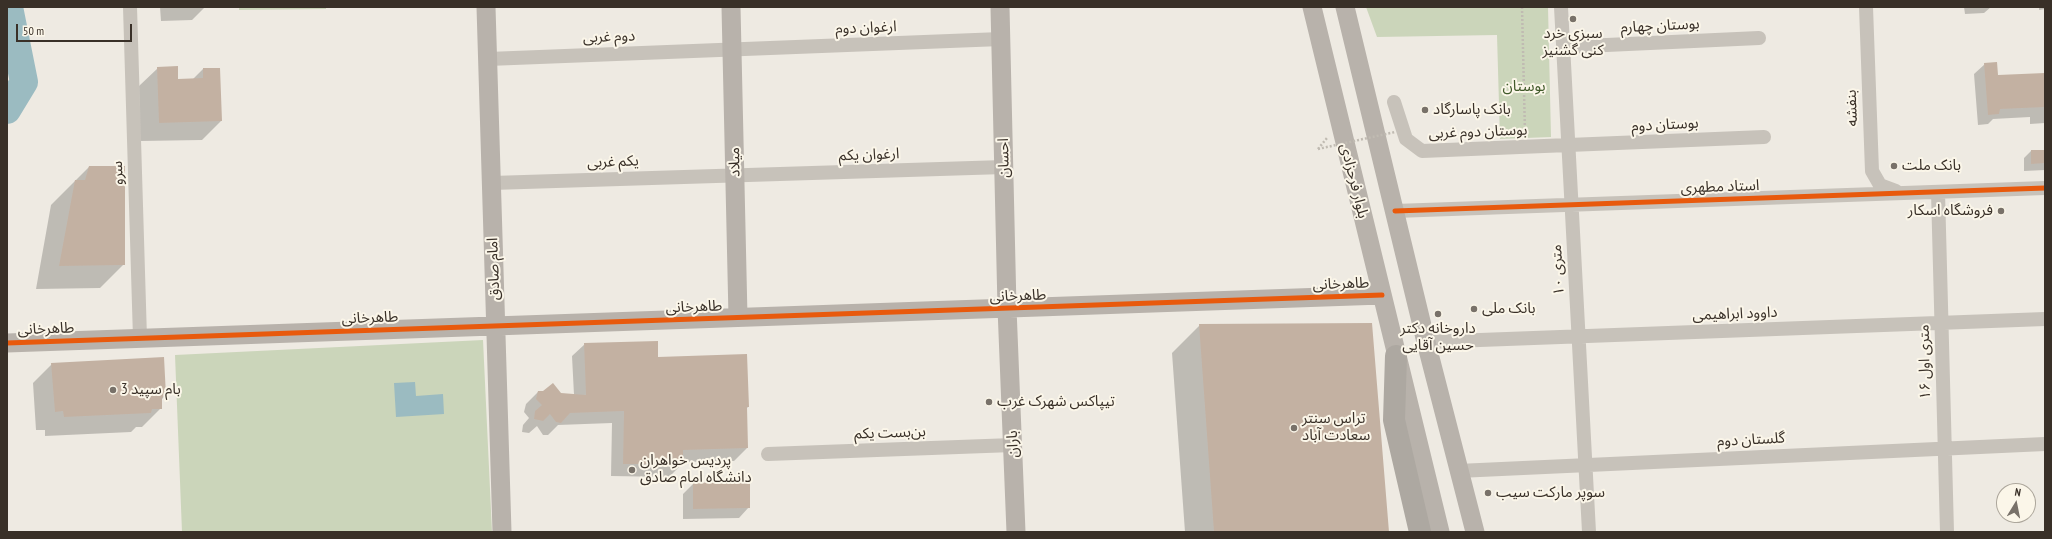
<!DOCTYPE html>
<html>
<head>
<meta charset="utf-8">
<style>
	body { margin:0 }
	#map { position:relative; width:2052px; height:539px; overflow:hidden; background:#eeeae2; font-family:"PT Sans Narrow",sans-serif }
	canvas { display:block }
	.frame { position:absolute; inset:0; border:8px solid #393028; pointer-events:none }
	.north { position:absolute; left:1996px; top:483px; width:40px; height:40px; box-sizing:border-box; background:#fbf6e9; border:1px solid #ada79c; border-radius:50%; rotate:10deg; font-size:11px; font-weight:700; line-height:16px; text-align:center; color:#393028 }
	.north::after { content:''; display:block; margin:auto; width:14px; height:18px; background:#787169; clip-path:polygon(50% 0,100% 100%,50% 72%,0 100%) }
	.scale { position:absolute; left:16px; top:24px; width:116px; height:18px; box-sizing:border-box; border:2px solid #393028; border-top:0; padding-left:5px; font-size:12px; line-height:14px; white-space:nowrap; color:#393028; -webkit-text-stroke:3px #fbf6e9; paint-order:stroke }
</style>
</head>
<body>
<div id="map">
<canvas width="2052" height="539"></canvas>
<div class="frame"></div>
<div class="north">N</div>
<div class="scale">50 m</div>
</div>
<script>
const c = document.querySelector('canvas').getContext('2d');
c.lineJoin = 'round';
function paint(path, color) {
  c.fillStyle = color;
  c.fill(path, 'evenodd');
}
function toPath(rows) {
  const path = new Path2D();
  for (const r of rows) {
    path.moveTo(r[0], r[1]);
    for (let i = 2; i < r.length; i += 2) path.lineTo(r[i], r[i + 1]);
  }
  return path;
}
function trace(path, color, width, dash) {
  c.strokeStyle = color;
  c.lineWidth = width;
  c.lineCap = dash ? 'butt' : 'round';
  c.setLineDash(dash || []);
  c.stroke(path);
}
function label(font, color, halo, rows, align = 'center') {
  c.font = font + ' "PT Sans Narrow","Noto Sans Arabic",sans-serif';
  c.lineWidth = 4;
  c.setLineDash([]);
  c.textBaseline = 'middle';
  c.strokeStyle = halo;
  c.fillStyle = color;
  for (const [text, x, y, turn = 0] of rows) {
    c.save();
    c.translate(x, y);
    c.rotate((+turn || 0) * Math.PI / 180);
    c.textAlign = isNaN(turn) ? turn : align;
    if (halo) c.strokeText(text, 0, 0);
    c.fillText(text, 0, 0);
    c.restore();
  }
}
const green = toPath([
	[239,7,326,7,326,9,239,10],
	[1366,7,1548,7,1551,137,1500,139,1497,35,1377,37],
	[483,340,492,532,182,532,175,355]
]);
const water = toPath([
	[415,382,416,396,443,394,444,414,396,417,394,383]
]);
const shadow = toPath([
	[160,7,205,7,192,20,161,21],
	[1964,7,1991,7,1984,13,1965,14],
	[2039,7,2045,7,2045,9,2039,10],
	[1985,64,1997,76,2045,74,2045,123,2030,124,2030,117,1993,119,1988,124,1978,125,1974,74],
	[158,68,177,80,192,80,203,69,219,69,221,121,202,140,140,141,139,86],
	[2031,151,2045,151,2045,170,2024,171,2024,158],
	[89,167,124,264,100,288,36,289,51,205],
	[1200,325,1388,532,1185,532,1172,353],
	[585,344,657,358,748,407,746,409,747,448,734,461,682,462,682,464,669,477,611,476,612,423,558,425,548,435,543,435,537,426,529,433,522,432,523,425,529,418,524,412,526,404,538,392,574,395,572,356],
	[52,364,165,396,161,400,161,408,142,427,136,427,131,432,45,436,45,430,36,430,33,383],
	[693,484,749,507,739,518,683,519,683,494]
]);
const river = toPath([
	[7,110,24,82,9,7]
]);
const building = toPath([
	[1997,62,1998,75,2045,73,2045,107,2000,109,1999,114,1988,115,1984,63],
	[178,66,178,79,203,78,203,68,220,68,222,121,159,123,157,67],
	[2031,150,2045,150,2045,163,2031,164],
	[89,166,125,166,125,265,59,266,75,180,85,180],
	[1372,323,1389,532,1214,532,1199,324],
	[658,341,658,357,747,354,749,407,747,407,748,448,683,450,683,464,623,464,624,411,570,413,561,423,556,422,550,414,543,421,534,419,535,411,542,405,536,399,538,391,543,391,553,383,561,393,586,395,584,343],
	[164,357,166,396,162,397,162,409,152,409,151,413,64,417,63,411,55,412,51,363],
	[750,481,750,508,693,509,693,483]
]);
const path = toPath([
	[1522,7,1525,133],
	[1318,149,1327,138]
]);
const street = toPath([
	[130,7,140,338],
	[1561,7,1589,532],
	[1866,7,1872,171,1880,185,1896,191],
	[1563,47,1759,38],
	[488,59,1001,39],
	[1394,102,1406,139,1422,151,1764,137],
	[492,183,1004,167],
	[1938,192,1947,532],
	[1395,211,2045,188],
	[1426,342,2045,319],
	[768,454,1013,445],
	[1458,471,2045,444]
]);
const secondary = toPath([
	[486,7,502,532],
	[731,7,738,317],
	[1000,7,1007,308,1016,532],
	[1312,7,1440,532],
	[1345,7,1426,342,1475,532],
	[7,343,1382,295]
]);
const highway = toPath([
	[1396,356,1394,420,1420,532]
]);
const pathBridge = toPath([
	[1318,149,1395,132]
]);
const cycleway = toPath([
	[1395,211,2045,188],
	[7,343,1382,295]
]);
const markers = [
	[1573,19,4,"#787169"],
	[1425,110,4,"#787169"],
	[1894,166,4,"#787169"],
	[2001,211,4,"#787169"],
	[1474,309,4,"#787169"],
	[1438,314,4,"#787169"],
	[113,390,4,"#787169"],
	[989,402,4,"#787169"],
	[1294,428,4,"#787169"],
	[632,470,4,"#787169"],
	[1488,493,4,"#787169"]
];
const streetNames = [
	["بوستان چهارم",1660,26,-3],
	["ارغوان دوم",866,28,-2],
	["دوم غربی",609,37,-2],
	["بنفشه",1852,108,-92],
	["بوستان دوم",1665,125,-3],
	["بوستان دوم غربی",1478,132,-2],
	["ارغوان یکم",869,155,-2],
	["احسان",1004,158,-91],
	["یکم غربی",613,162,-2],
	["میلاد",735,162,-91],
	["سرو",118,173,-92],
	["بلوار فرحزادی",1354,181,76],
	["استاد مطهری",1720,187,-2],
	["امام صادق",494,269,-92],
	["۱۰ متری",1558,270,-93],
	["طاهرخانی",1341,284,-2],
	["طاهرخانی",1018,296,-2],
	["طاهرخانی",694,307,-2],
	["داوود ابراهیمی",1735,314,-2],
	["طاهرخانی",370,318,-2],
	["طاهرخانی",46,329,-2],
	["۱۶ متری اول",1925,362,-91],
	["بن‌بست یکم",890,433,-2],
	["گلستان دوم",1751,440,-3],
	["باران",1013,444,-92]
];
const poiNames = [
	["سبزی خرد",1573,34,"center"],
	["کنی گشنیز",1573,51,"center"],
	["بانک پاسارگاد",1433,110],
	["بانک ملت",1902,166],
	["فروشگاه اسکار",1993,211,"right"],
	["بانک ملی",1482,309],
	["داروخانه دکتر",1438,329,"center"],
	["حسین آقایی",1438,346,"center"],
	["بام سپید 3",121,390],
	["تیپاکس شهرک غرب",997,402],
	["تراس سنتر",1302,419],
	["سعادت آباد",1302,436],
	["پردیس خواهران",640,461],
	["دانشگاه امام صادق",640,478],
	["سوپر مارکت سیب",1496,493]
];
const parkNames = [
	["بوستان",1524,87]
];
paint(green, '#cbd5ba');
paint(water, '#9bbbc1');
paint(shadow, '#0003');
trace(river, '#9bbbc1', 28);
paint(building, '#c3b1a2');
trace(path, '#c0bbb2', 2.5, [2, 2]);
trace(street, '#c7c2ba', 14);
trace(secondary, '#b8b2ab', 19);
trace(highway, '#ada8a1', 22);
trace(pathBridge, '#c0bbb2', 2.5, [2, 2]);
trace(cycleway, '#e8590c', 5);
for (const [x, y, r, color] of markers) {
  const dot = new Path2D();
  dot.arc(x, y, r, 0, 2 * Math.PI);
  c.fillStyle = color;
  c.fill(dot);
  trace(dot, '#fbf6e9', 1.5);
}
label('15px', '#393028', '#fbf6e9', streetNames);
label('15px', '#393028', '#fbf6e9', poiNames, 'left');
label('15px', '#405929', '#fbf6e9', parkNames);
</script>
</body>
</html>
